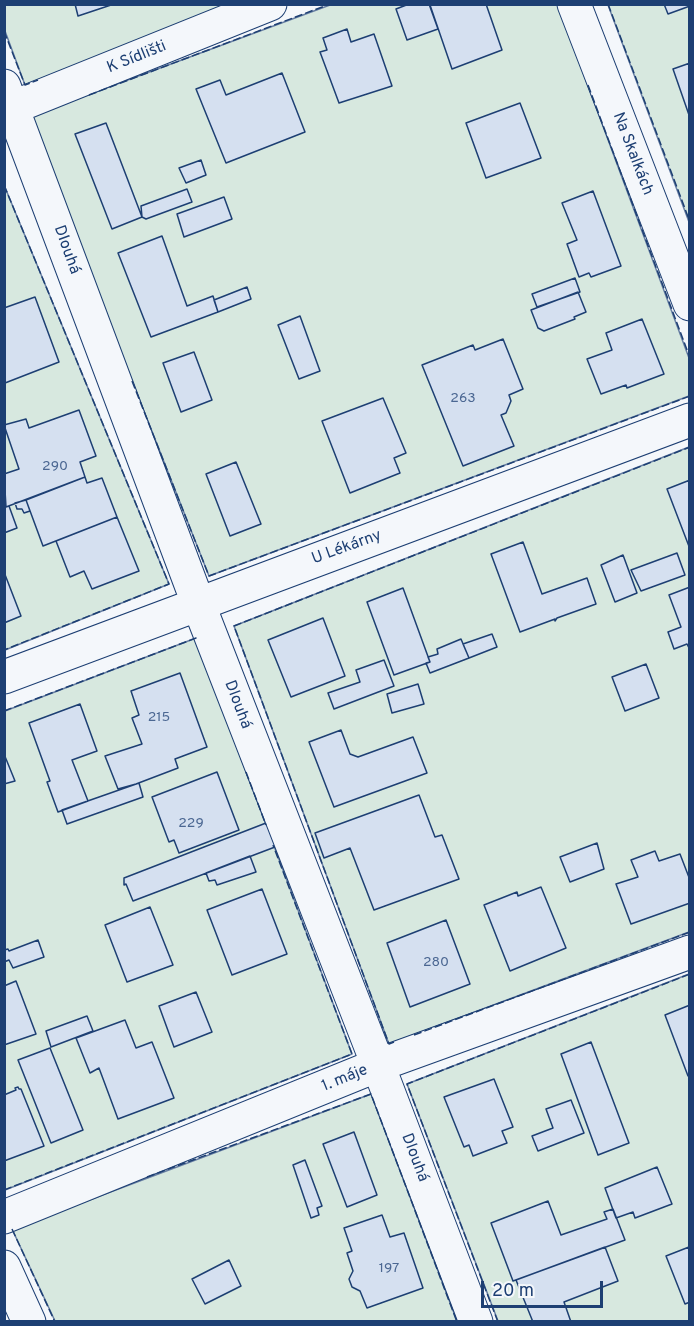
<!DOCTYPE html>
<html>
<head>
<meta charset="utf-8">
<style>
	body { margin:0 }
	#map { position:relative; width:694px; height:1326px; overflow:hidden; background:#f4f7fb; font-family:Overpass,sans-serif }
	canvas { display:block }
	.frame { position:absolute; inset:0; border:6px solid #1d3f73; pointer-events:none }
	.scale { position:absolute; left:481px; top:1281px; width:122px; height:27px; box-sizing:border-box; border:3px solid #1d3f73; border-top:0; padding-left:8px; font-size:18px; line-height:21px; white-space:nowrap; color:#1d3f73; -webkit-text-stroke:4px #f4f7fb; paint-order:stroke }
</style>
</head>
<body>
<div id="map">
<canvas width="694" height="1326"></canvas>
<div class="frame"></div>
<div class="scale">20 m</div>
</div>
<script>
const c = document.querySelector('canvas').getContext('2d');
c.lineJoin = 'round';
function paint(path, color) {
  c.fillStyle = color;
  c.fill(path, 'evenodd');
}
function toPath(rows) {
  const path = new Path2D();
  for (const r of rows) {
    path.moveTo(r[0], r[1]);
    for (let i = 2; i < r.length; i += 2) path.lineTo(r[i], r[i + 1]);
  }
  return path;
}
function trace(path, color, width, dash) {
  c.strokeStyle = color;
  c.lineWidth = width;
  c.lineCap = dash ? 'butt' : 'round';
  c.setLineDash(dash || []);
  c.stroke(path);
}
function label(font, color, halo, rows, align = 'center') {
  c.font = font + ' Overpass,sans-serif';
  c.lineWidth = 4.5;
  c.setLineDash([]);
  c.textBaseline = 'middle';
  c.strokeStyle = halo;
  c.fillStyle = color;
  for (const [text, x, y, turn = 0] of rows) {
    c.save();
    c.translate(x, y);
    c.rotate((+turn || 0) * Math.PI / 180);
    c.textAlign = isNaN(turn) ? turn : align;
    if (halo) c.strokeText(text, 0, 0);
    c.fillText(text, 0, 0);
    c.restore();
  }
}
const green = toPath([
	[5,5,231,5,25,85,5,31,5,5],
	[330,5,558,5,689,358,689,396,209,576,28,117,330,5],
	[608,5,689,5,689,222,608,5],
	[4,185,169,584,5,650,4,650,4,185],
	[689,447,689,932,389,1044,234,626,689,447],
	[196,638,352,1054,5,1190,5,711,196,638],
	[689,974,689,1321,498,1321,407,1084,689,974],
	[371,1094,457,1321,55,1321,12,1229,371,1094]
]);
const building = toPath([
	[75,4,114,4,78,16,75,4],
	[409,4,429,4,438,29,407,40,396,9,409,4],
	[486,4,502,50,452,69,430,5,486,4],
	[664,4,690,4,690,6,668,14,664,4],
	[347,29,351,42,374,34,392,86,339,103,320,52,327,50,323,38,347,29],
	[690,63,690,115,689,115,673,69,690,63],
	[282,73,305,132,226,163,196,89,220,80,226,95,282,73],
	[520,103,541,158,486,178,466,123,520,103],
	[106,123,142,217,112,229,75,134,106,123],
	[201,160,206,175,186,183,179,168,201,160],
	[187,189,192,202,146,219,142,217,141,206,187,189],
	[593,191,621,266,591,277,589,273,579,277,567,244,577,240,562,203,593,191],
	[224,197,232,219,184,237,177,214,224,197],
	[162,236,187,306,213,296,218,312,151,337,118,253,162,236],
	[575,278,580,292,537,307,532,294,575,278],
	[247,287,251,299,218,312,214,300,247,287],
	[578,292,586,312,574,317,575,319,544,331,538,328,531,310,578,292],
	[35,297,59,362,5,383,4,308,35,297],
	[300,316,320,371,299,379,278,325,300,316],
	[642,319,664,374,627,388,626,385,601,394,587,359,612,350,606,333,642,319],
	[503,339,523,389,509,395,511,401,506,413,501,415,514,446,463,466,422,365,473,345,475,350,503,339],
	[194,352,212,400,181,412,163,363,194,352],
	[383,398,406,453,394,458,400,473,350,493,322,421,383,398],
	[79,410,96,456,80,462,85,477,6,507,4,474,19,469,4,425,26,419,29,428,79,410],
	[236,462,261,524,230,536,206,474,236,462],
	[85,477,87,483,102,478,117,517,43,546,26,500,85,477],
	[690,480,690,549,667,489,690,480],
	[26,500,30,511,24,513,22,509,17,509,15,503,26,500],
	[4,503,6,507,9,506,17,528,4,533,4,503],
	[117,517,139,571,92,589,84,571,70,577,56,541,117,517],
	[523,542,542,594,587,578,596,604,557,618,555,621,555,619,520,632,491,554,523,542],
	[677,553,685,575,641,591,631,570,677,553],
	[623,555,637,593,615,602,601,565,623,555],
	[4,572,21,616,4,623,4,572],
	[690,587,690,650,687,644,674,649,668,632,681,627,669,595,690,587],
	[403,588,430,662,394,675,367,602,403,588],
	[323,618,345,676,291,697,268,640,323,618],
	[492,634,497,647,469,658,463,644,492,634],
	[461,639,469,658,430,673,426,663,430,662,428,657,438,654,437,649,461,639],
	[384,660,394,686,334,709,328,693,360,682,356,670,384,660],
	[646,664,659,698,625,711,612,677,646,664],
	[180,673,207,747,175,759,178,768,136,784,118,789,105,756,142,744,132,718,139,715,131,691,180,673],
	[418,684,424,704,392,713,387,694,418,684],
	[80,704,97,751,72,760,88,801,58,812,47,782,50,781,29,723,80,704],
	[341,730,350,754,358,757,413,737,427,773,334,807,309,742,341,730],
	[4,754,15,781,4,784,4,754],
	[217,772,239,830,179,853,174,840,169,842,152,797,217,772],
	[139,783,143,797,67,824,62,810,139,783],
	[419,795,435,837,442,835,459,879,374,910,350,848,324,858,315,833,419,795],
	[266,823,276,843,275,847,133,901,126,884,124,885,124,878,266,823],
	[597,843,604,869,570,882,560,857,597,843],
	[655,851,659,861,680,854,690,880,690,903,631,924,616,884,638,877,631,860,655,851],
	[250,856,256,872,217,885,215,880,209,881,206,873,250,856],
	[541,887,566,948,510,971,484,905,517,892,518,896,541,887],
	[262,889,287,954,232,975,207,910,262,889],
	[150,907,173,965,127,982,105,925,150,907],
	[446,920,470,984,410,1007,387,943,446,920],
	[38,940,44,957,13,968,9,960,4,962,4,950,8,949,9,951,38,940],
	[16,981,36,1034,4,1045,4,986,16,981],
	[196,992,212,1032,174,1047,159,1006,196,992],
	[690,1005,690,1076,688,1076,665,1015,690,1005],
	[87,1016,93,1031,51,1047,46,1031,87,1016],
	[125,1020,136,1048,152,1042,174,1098,118,1119,99,1068,90,1073,76,1038,125,1020],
	[591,1042,629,1143,598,1155,561,1054,591,1042],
	[50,1048,83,1130,51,1143,18,1060,50,1048],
	[494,1079,513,1127,502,1131,507,1143,473,1156,469,1145,464,1147,444,1097,494,1079],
	[18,1087,19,1089,21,1089,44,1146,4,1161,4,1095,16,1090,15,1088,18,1087],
	[571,1100,584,1133,538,1151,532,1136,553,1128,546,1109,571,1100],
	[354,1132,377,1195,347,1207,323,1144,354,1132],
	[305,1160,322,1206,317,1208,319,1215,311,1218,293,1165,305,1160],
	[657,1167,672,1204,635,1218,633,1212,616,1218,605,1188,657,1167],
	[548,1201,561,1235,607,1219,604,1212,613,1209,625,1240,513,1281,491,1223,548,1201],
	[382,1215,390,1237,404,1233,423,1288,367,1308,360,1291,352,1287,349,1279,353,1271,347,1253,352,1251,344,1228,382,1215],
	[605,1247,618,1281,564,1302,571,1322,533,1322,516,1280,605,1247],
	[689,1247,690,1302,685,1304,666,1256,689,1247],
	[229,1260,241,1286,205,1304,192,1279,229,1260]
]);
const minor = toPath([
	[574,4,690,304],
	[4,86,198,603,378,1065,476,1322],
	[4,111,270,4],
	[4,677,690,420],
	[4,1217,378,1065,690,952],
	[4,1267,29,1322]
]);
const fence = toPath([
	[608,4,690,222],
	[4,31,25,85,38,80],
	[588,85,690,358],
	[89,95,330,4],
	[4,185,169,584,4,650],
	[132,381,209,576,690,396],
	[4,711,196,638,196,640],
	[246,772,266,825],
	[414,1035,690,932],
	[394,1042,389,1044,234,626,690,447],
	[147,1177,371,1094,457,1322],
	[4,1190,352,1054,273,845],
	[12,1229,55,1322],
	[498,1322,407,1084,690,974]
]);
const numberNames = [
	["263",463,399],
	["290",55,467],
	["215",159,718],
	["229",191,824],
	["280",436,963],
	["197",389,1269]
];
const streetNames = [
	["K Sídlišti",137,58,-22],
	["Na Skalkách",632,154,69],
	["Dlouhá",66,250,70],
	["U Lékárny",347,548,-20],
	["Dlouhá",237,705,69],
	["1. máje",345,1079,-22],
	["Dlouhá",414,1158,69]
];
paint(green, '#d7e8df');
trace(green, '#687fa3', 1.5);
paint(building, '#d5e0f0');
trace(building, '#1d3f73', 1.5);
trace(minor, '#1d3f73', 35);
trace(minor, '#f4f7fb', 33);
trace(fence, '#1d3f73', 1.5, [8, 3]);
label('14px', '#4b6792', null, numberNames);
label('16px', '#1d3f73', '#f4f7fb', streetNames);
</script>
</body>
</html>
